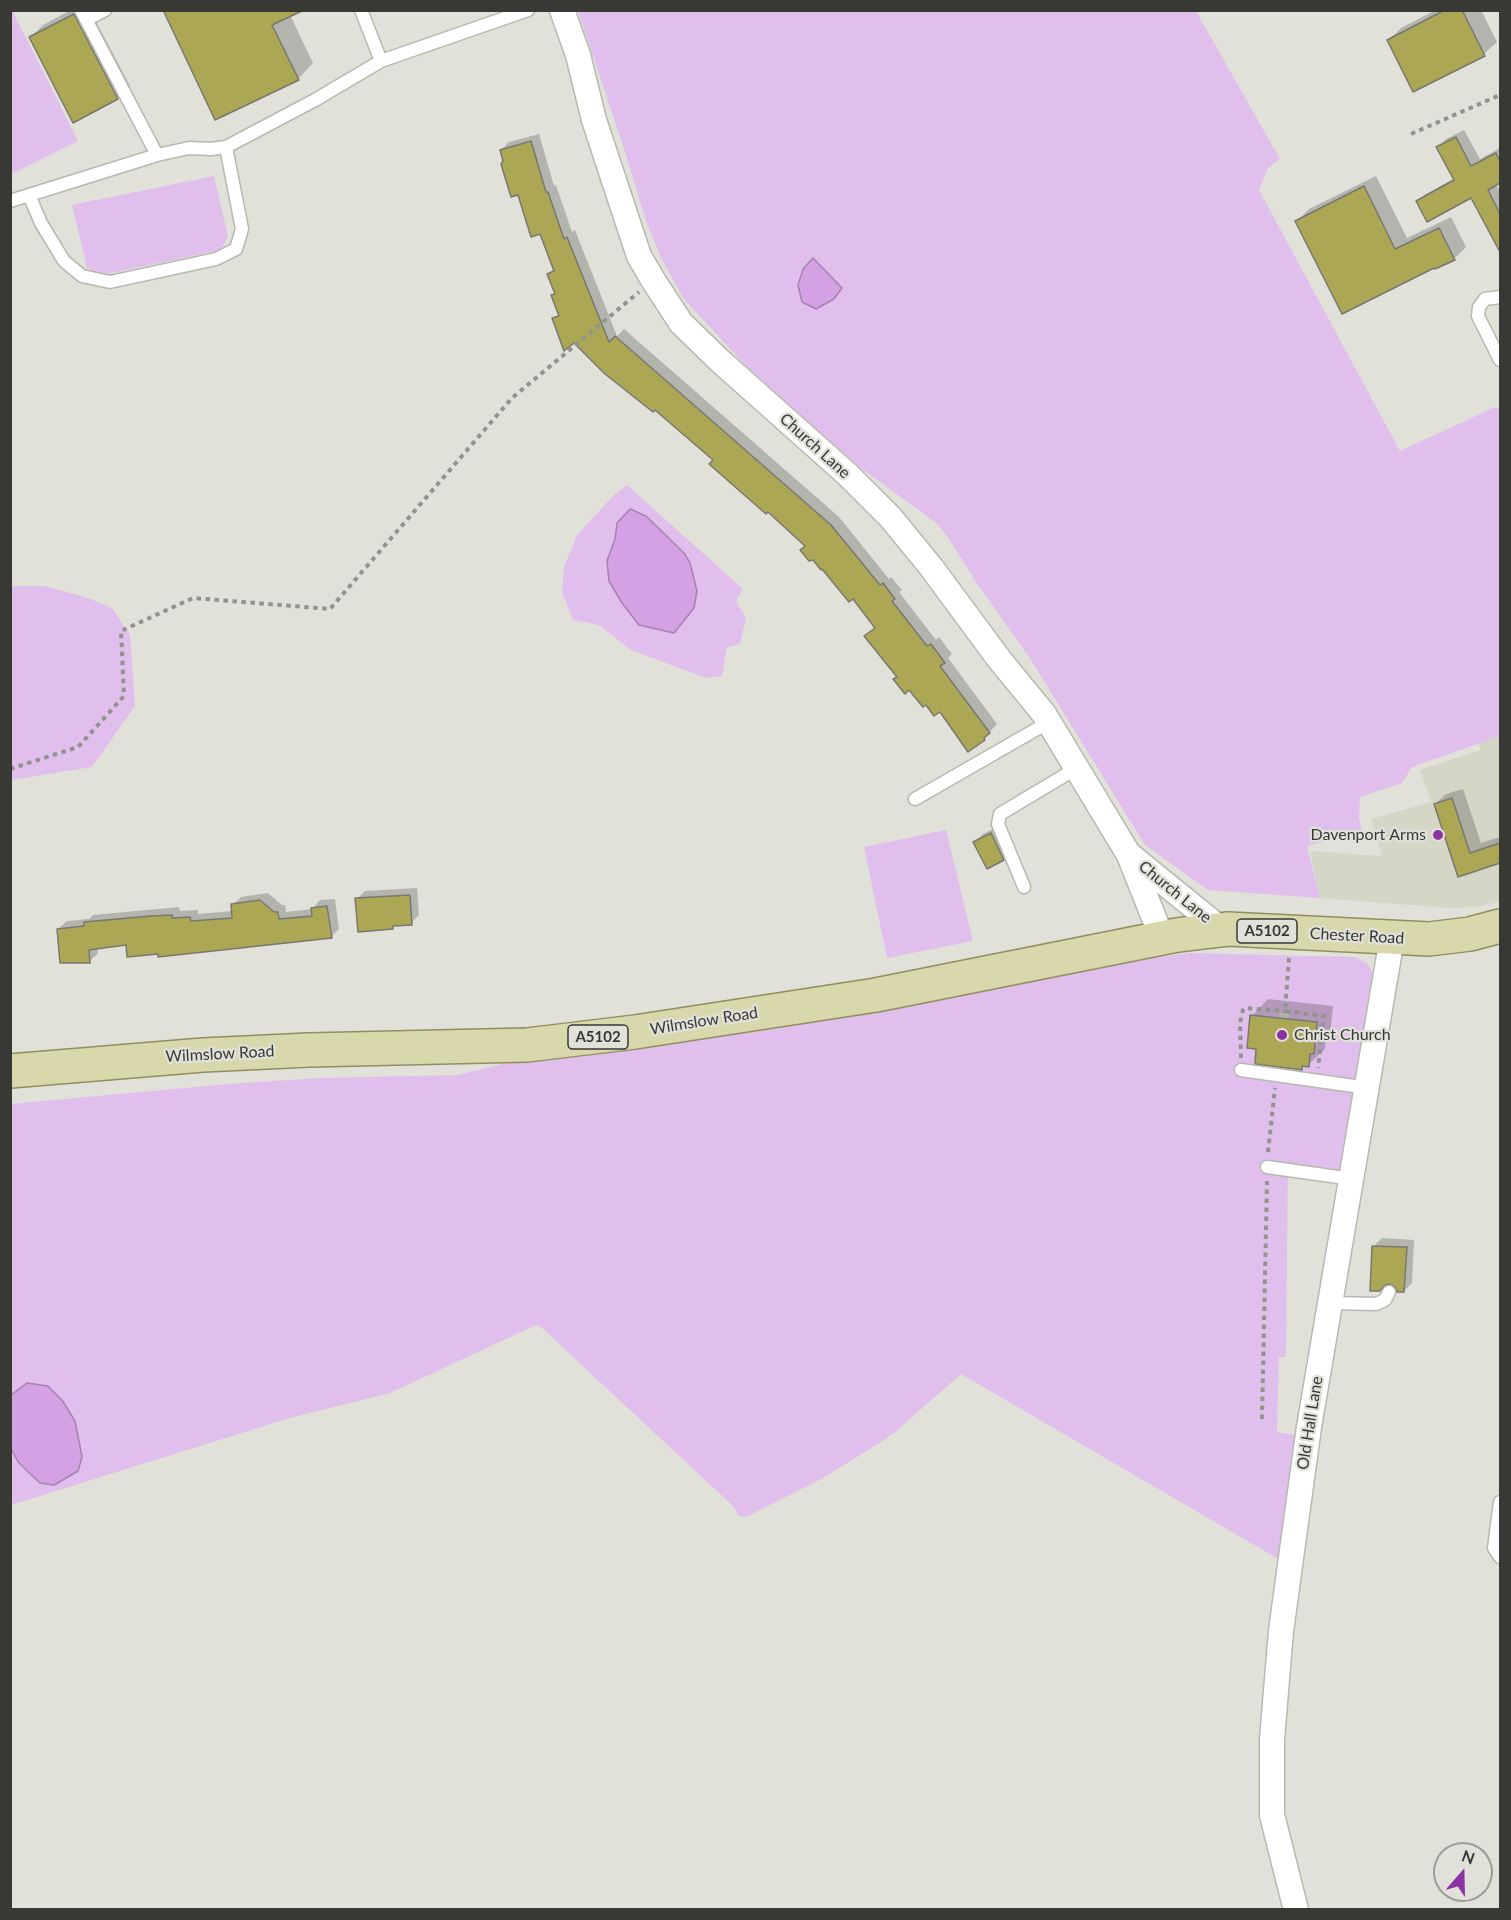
<!DOCTYPE html>
<html>
<head>
<meta charset="utf-8">
<style>
	body { margin:0 }
	#map { position:relative; width:1511px; height:1920px; overflow:hidden; background:#e1e1da; font-family:Lato,sans-serif }
	canvas { display:block }
	.frame { position:absolute; inset:0; border:12px solid #383835; pointer-events:none }
	.north { position:absolute; left:1433px; top:1842px; width:60px; height:60px; box-sizing:border-box; background:#e1e1da; border:2px solid #9d9d98; border-radius:50%; rotate:20deg; font-size:16px; font-weight:700; line-height:24px; text-align:center; color:#383835 }
	.north::after { content:''; display:block; margin:auto; width:21px; height:27px; background:#8934a2; clip-path:polygon(50% 0,100% 100%,50% 72%,0 100%) }
</style>
</head>
<body>
<div id="map">
<canvas width="1511" height="1920"></canvas>
<div class="frame"></div>
<div class="north">N</div>
</div>
<script>
const c = document.querySelector('canvas').getContext('2d');
c.lineJoin = 'round';
function paint(path, color) {
  c.fillStyle = color;
  c.fill(path, 'evenodd');
}
function toPath(rows) {
  const path = new Path2D();
  for (const r of rows) {
    path.moveTo(r[0], r[1]);
    for (let i = 2; i < r.length; i += 2) path.lineTo(r[i], r[i + 1]);
  }
  return path;
}
function trace(path, color, width, dash) {
  c.strokeStyle = color;
  c.lineWidth = width;
  c.lineCap = dash ? 'butt' : 'round';
  c.setLineDash(dash || []);
  c.stroke(path);
}
function label(font, color, halo, rows, align = 'center') {
  c.font = font + ' Lato,sans-serif';
  c.lineWidth = 4.5;
  c.setLineDash([]);
  c.textBaseline = 'middle';
  c.strokeStyle = halo;
  c.fillStyle = color;
  for (const [text, x, y, turn = 0] of rows) {
    c.save();
    c.translate(x, y);
    c.rotate((+turn || 0) * Math.PI / 180);
    c.textAlign = isNaN(turn) ? turn : align;
    if (halo) c.strokeText(text, 0, 0);
    c.fillText(text, 0, 0);
    c.restore();
  }
}
const built = toPath([
	[1500,736,1500,902,1474,907,1449,908,1320,898,1310,851,1382,856,1371,819,1431,802,1420,770,1481,750,1479,743]
]);
const green = toPath([
	[12,10,78,141,11,174,10,11],
	[578,11,1196,11,1280,159,1268,168,1259,190,1400,451,1495,407,1500,409,1500,736,1412,767,1402,783,1360,797,1359,818,1362,831,1307,846,1320,898,1208,890,1145,845,1031,660,976,582,947,536,936,523,861,468,802,417,745,365,684,299,662,260,646,221,626,155],
	[214,176,228,236,221,250,101,275,87,268,72,205],
	[627,485,743,589,736,601,746,618,740,644,727,647,722,676,706,678,631,650,599,625,573,620,562,592,564,567,577,535,614,495],
	[11,586,45,586,88,598,112,608,130,635,135,706,92,767,11,780],
	[946,830,973,941,887,958,864,847],
	[1191,953,1355,957,1367,963,1376,978,1344,1171,1288,1164,1286,1357,1279,1357,1277,1432,1296,1435,1280,1560,961,1374,894,1433,873,1447,823,1478,746,1517,739,1516,733,1506,542,1328,536,1325,390,1393,293,1417,11,1505,10,1104,229,1084,319,1078,457,1075,512,1062,864,1008,1156,957],
	[1280,1013,1289,1014,1289,1019,1317,1023,1314,1054,1310,1054,1309,1067,1302,1066,1302,1071,1255,1066,1256,1049,1247,1048,1250,1015,1279,1018]
]);
const water = toPath([
	[813,258,842,288,834,299,816,309,802,302,798,285,803,269,813,258],
	[630,509,646,516,684,553,690,563,697,591,694,608,674,633,639,625,622,603,609,581,607,561,615,539,617,523,630,509],
	[27,1383,48,1386,62,1400,75,1421,82,1457,78,1471,54,1485,40,1483,19,1463,11,1449,11,1395,27,1383]
]);
const shadow = toPath([
	[71,10,90,10,130,86,117,98,31,37,43,25],
	[165,10,290,15,313,63,298,79],
	[1436,10,1481,10,1497,42,1484,54,1456,69,1388,41,1401,28],
	[1464,130,1480,159,1500,148,1500,182,1496,184,1500,192,1500,234,1494,237,1472,196,1418,201,1426,194,1455,178,1438,147,1446,139],
	[539,134,554,186,556,185,572,232,575,230,617,336,624,329,839,517,889,579,891,577,902,590,899,592,936,640,939,637,952,654,948,658,997,724,984,738,969,750,940,710,898,676,866,636,876,627,853,597,806,546,715,460,554,319,560,313,553,296,556,292,549,274,555,268,541,232,519,193,501,150,509,142],
	[1376,176,1407,238,1451,217,1466,247,1454,259,1436,267,1297,221,1309,209],
	[1463,789,1481,843,1500,837,1500,862,1459,876,1435,804,1446,794],
	[999,826,1011,851,1003,859,975,842,983,834],
	[417,888,419,915,411,923,395,924,392,928,357,899,365,891],
	[268,893,282,905,285,905,286,912,312,909,320,900,335,899,339,929,331,937,159,952,128,944,97,947,98,953,90,961,58,929,67,921,89,919,93,915,179,907,180,911,198,910,198,914,233,911,233,905,241,897],
	[1268,999,1333,1006,1330,1036,1326,1040,1325,1049,1308,1065,1305,1065,1301,1069,1252,1016],
	[1382,1238,1414,1240,1412,1283,1404,1291,1397,1286,1374,1246]
]);
const building = toPath([
	[163,10,304,10,272,25,299,80,215,120,163,10],
	[1445,10,1462,10,1485,56,1413,92,1387,40,1445,10],
	[74,14,118,99,73,123,29,37,74,14],
	[1456,137,1471,166,1496,153,1500,162,1500,183,1488,190,1500,214,1500,252,1471,198,1427,222,1416,201,1454,180,1436,147,1456,137],
	[531,141,546,192,548,192,564,239,567,237,609,342,615,336,831,525,880,585,883,583,895,599,892,601,927,646,931,644,945,663,940,666,990,733,984,738,985,740,968,752,940,712,934,716,926,705,923,707,909,690,905,694,893,679,897,677,864,636,875,628,853,599,849,602,822,569,821,570,813,560,809,561,800,550,805,546,768,512,766,514,709,464,713,460,655,410,653,412,605,374,574,343,564,351,552,318,559,316,551,295,555,294,547,274,554,271,540,234,531,237,518,195,511,197,501,164,503,161,500,150,531,141],
	[1364,186,1395,249,1439,228,1455,260,1435,269,1434,268,1342,314,1295,221,1364,186],
	[1452,798,1470,853,1500,843,1500,863,1458,877,1434,804,1452,798],
	[991,833,1004,860,987,869,973,842,991,833],
	[410,895,412,925,393,926,393,929,358,932,355,898,410,895],
	[260,900,274,912,278,912,279,919,312,916,311,908,327,906,332,938,158,957,158,954,127,957,126,945,89,950,90,963,60,963,57,929,84,926,84,922,151,916,172,915,172,918,190,917,191,921,232,918,231,904,260,900],
	[1250,1015,1317,1022,1314,1054,1310,1054,1309,1067,1302,1066,1302,1070,1255,1064,1256,1049,1247,1048,1250,1015],
	[1372,1246,1407,1247,1404,1292,1397,1292,1395,1287,1389,1284,1384,1286,1380,1291,1370,1291,1372,1246]
]);
const path = toPath([
	[1411,134,1500,95],
	[10,769,78,747,124,696,121,631,193,598,330,609,512,398,639,292],
	[1289,958,1285,1011,1324,1016,1318,1068],
	[1241,1058,1240,1023,1243,1010,1245,1008,1285,1011,1285,1013],
	[1268,1152,1275,1088],
	[1262,1419,1267,1181]
]);
const lane = toPath([
	[81,10,157,155],
	[361,10,381,61,528,10],
	[86,20,105,10],
	[29,195,41,223,64,261,82,276,110,282,216,259,236,249,242,229,226,147],
	[10,201,157,155,189,148,211,149,226,147,315,100,381,61],
	[1500,297,1485,299,1479,307,1478,316,1500,360],
	[915,799,1049,722],
	[1024,887,998,824,1000,814,1077,768],
	[1241,1070,1368,1088],
	[1267,1167,1352,1179],
	[1330,1303,1376,1304,1385,1300,1389,1292],
	[1500,1502,1494,1548,1500,1557]
]);
const street = toPath([
	[562,10,578,55,594,120,639,256,653,280,681,323,719,360,847,474,891,518,931,567,999,659,1044,714,1129,855,1162,938],
	[1131,856,1222,930],
	[1296,1910,1272,1815,1272,1739,1281,1631,1309,1427,1390,950,1388,938]
]);
const primary = toPath([
	[10,1071,203,1055,309,1050,527,1045,635,1032,876,995,1177,935,1228,929,1429,939,1470,934,1500,926]
]);
const markers = [
	[1438,835,6,"#8934a2"],
	[1282,1035,6,"#8934a2"]
];
const shields = [
	[1267,931,60],
	[598,1037,60]
];
const shieldNames = [
	["A5102",1267,931],
	["A5102",598,1037]
];
const streetNames = [
	["Church Lane",815,446,42],
	["Church Lane",1175,892,39],
	["Chester Road",1357,936,3],
	["Wilmslow Road",704,1021,-9],
	["Wilmslow Road",220,1054,-3],
	["Old Hall Lane",1310,1423,-81]
];
const poiNames = [
	["Davenport Arms",1426,835],
	["Christ Church",1294,1035,"left"]
];
paint(built, '#d6d6c7');
paint(green, '#e1bfec');
paint(water, '#d4a2e4');
trace(water, '#a582b0', 1.5);
paint(shadow, '#0003');
paint(building, '#aca754');
trace(building, '#787871', 1.5);
trace(lane, '#b8b8b1', 15);
trace(street, '#b8b8b1', 27);
trace(primary, '#908e5e', 36);
trace(path, '#93938e', 4, [4.5, 4.5]);
trace(lane, '#fff', 12);
trace(street, '#fff', 24);
trace(primary, '#d9d7ac', 33);
for (const [x, y, r, color] of markers) {
  const dot = new Path2D();
  dot.arc(x, y, r, 0, 2 * Math.PI);
  c.fillStyle = color;
  c.fill(dot);
  trace(dot, '#e1e1da', 2);
}
for (const [x, y, w] of shields) {
  const box = new Path2D();
  box.roundRect(x - w / 2, y - 12, w, 24, 4.5);
  c.fillStyle = '#e1e1da';
  c.fill(box);
  trace(box, '#383835', 1.5);
}
label('bold 15px', '#383835', null, shieldNames);
label('16px', '#383835', '#e1e1da', streetNames);
label('16px', '#383835', '#e1e1da', poiNames, 'right');
</script>
</body>
</html>
